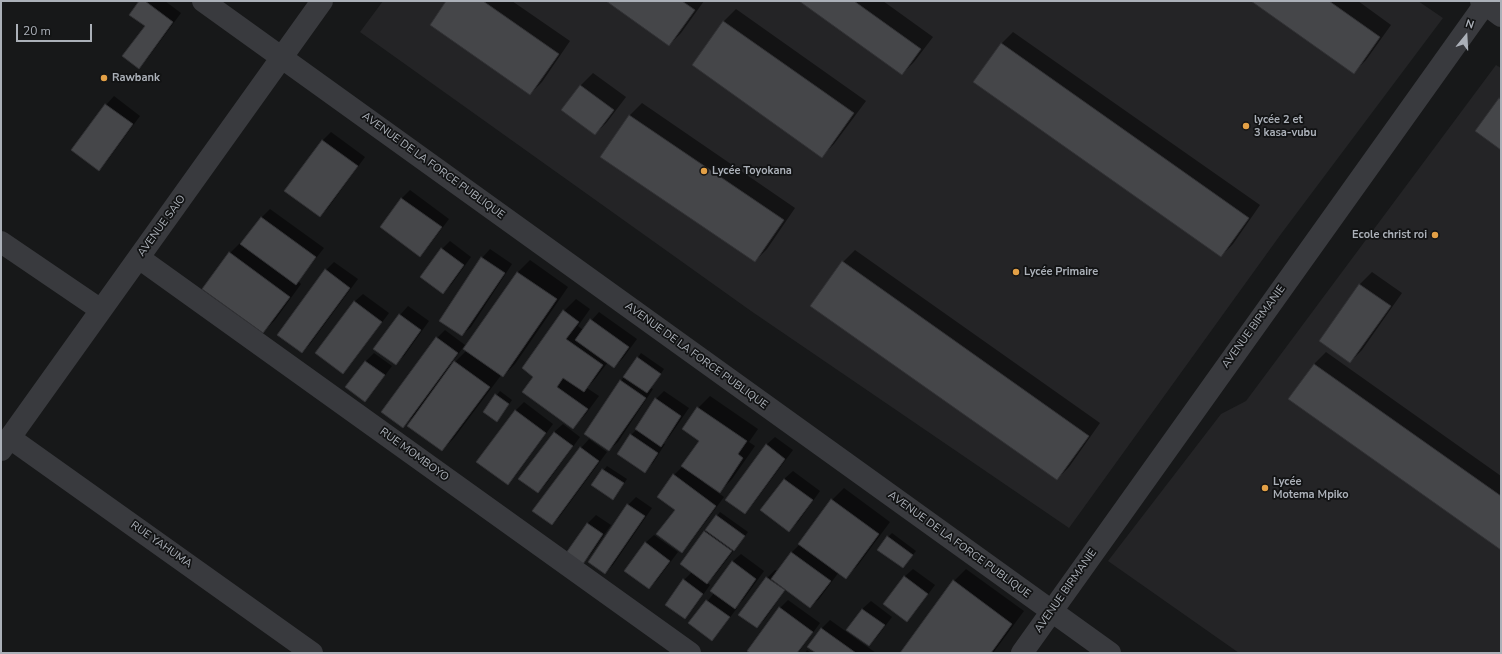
<!DOCTYPE html>
<html>
<head>
<meta charset="utf-8">
<style>
	body { margin:0 }
	#map { position:relative; width:1502px; height:654px; overflow:hidden; background:#171819; font-family:"Nunito Sans",sans-serif }
	canvas { display:block }
	.frame { position:absolute; inset:0; border:2px solid #abb0b8; pointer-events:none }
	.north { position:absolute; left:1446px; top:16px; width:40px; height:40px; -webkit-text-stroke:3px #121314; paint-order:stroke; rotate:18deg; font-size:11px; font-weight:700; line-height:16px; text-align:center; color:#abb0b8 }
	.north::after { content:''; display:block; margin:auto; width:14px; height:18px; background:#abb0b8; clip-path:polygon(50% 0,100% 100%,50% 72%,0 100%) }
	.scale { position:absolute; left:16px; top:24px; width:76px; height:18px; box-sizing:border-box; border:2px solid #abb0b8; border-top:0; padding-left:5px; font-size:12px; line-height:14px; white-space:nowrap; color:#abb0b8; -webkit-text-stroke:3px #121314; paint-order:stroke }
</style>
</head>
<body>
<div id="map">
<canvas width="1502" height="654"></canvas>
<div class="frame"></div>
<div class="north">N</div>
<div class="scale">20 m</div>
</div>
<script>
const c = document.querySelector('canvas').getContext('2d');
c.lineJoin = 'round';
function paint(path, color) {
  c.fillStyle = color;
  c.fill(path, 'evenodd');
}
function toPath(rows) {
  const path = new Path2D();
  for (const r of rows) {
    path.moveTo(r[0], r[1]);
    for (let i = 2; i < r.length; i += 2) path.lineTo(r[i], r[i + 1]);
  }
  return path;
}
function trace(path, color, width, dash) {
  c.strokeStyle = color;
  c.lineWidth = width;
  c.lineCap = dash ? 'butt' : 'round';
  c.setLineDash(dash || []);
  c.stroke(path);
}
function label(font, color, halo, rows, align = 'center') {
  c.font = font + ' "Nunito Sans",sans-serif';
  c.lineWidth = 3.5;
  c.setLineDash([]);
  c.textBaseline = 'middle';
  c.strokeStyle = halo;
  c.fillStyle = color;
  for (const [text, x, y, turn = 0] of rows) {
    c.save();
    c.translate(x, y);
    c.rotate((+turn || 0) * Math.PI / 180);
    c.textAlign = isNaN(turn) ? turn : align;
    if (halo) c.strokeText(text, 0, 0);
    c.fillText(text, 0, 0);
    c.restore();
  }
}
const built = toPath([
	[383,1,1418,1,1443,18,1281,234,1069,528,751,311,360,32],
	[1496,65,1501,68,1501,653,1239,653,1108,561,1221,414,1246,401]
]);
const shadow = toPath([
	[140,1,165,1,181,13,147,59,139,67,146,26],
	[448,1,512,1,570,41,542,82,530,94],
	[608,1,704,1,681,33,669,45],
	[801,1,883,1,933,37,914,62,902,74],
	[1253,1,1358,1,1391,25,1366,60,1354,72],
	[736,9,866,101,834,144,822,156,693,65,724,21],
	[1013,32,1260,205,1233,244,1221,256,1001,44],
	[593,73,626,97,607,122,595,134,563,110,581,85],
	[114,96,140,116,107,161,99,169,73,150,106,105],
	[642,103,795,208,767,249,755,261,601,157,630,115],
	[331,132,365,157,328,208,320,216,286,191,323,140],
	[410,190,449,219,428,247,420,255,381,226,402,198],
	[270,209,324,248,298,281,301,284,275,320,263,332,230,253,242,241,243,242,262,217],
	[450,241,471,257,451,285,442,293,442,249],
	[490,249,512,264,471,327,462,335,440,320,482,258],
	[855,250,1100,423,1069,467,1057,479,843,262],
	[530,260,568,287,515,364,503,376,502,374,454,438,442,450,415,415,403,426,437,338,445,330,465,345,451,364,452,365,467,350,465,349,518,272],
	[334,262,358,279,310,344,302,352,326,270],
	[1372,272,1402,293,1362,350,1350,362,1320,340,1360,284],
	[363,294,389,313,351,364,343,372,354,302],
	[576,299,590,309,578,326,583,330,599,312,637,339,623,358,614,367,608,362,595,379,587,388,599,396,585,415,573,427,535,376,564,311],
	[408,306,429,321,404,356,395,364,400,315],
	[1326,352,1501,476,1501,549,1290,399,1314,364],
	[374,353,392,366,373,392,365,401,346,387,366,361],
	[641,353,664,369,651,388,653,389,618,442,609,450,621,381],
	[500,391,512,400,500,417,484,411],
	[664,391,689,408,669,437,663,443,665,444,653,463,644,471,631,435,637,429,656,399],
	[710,396,758,429,749,442,755,446,732,479,720,491,704,481,703,482,724,497,690,543,682,552,676,509,674,475,682,467,700,441,698,408],
	[524,402,553,424,516,475,508,484,515,411],
	[563,424,580,437,546,484,538,492,520,479,554,432],
	[775,437,793,450,753,504,745,513,766,445],
	[589,439,607,452,560,516,552,524,534,511,581,448],
	[607,466,627,479,617,494,592,485],
	[793,471,820,491,798,522,789,530,762,510,784,479],
	[844,488,890,522,858,565,846,577,839,572,819,599,810,607,786,589,765,619,757,627,767,578,775,570,778,571,791,553,800,544,832,500],
	[636,497,652,508,613,565,605,573,628,505],
	[720,512,748,532,715,575,707,583,710,585,693,609,684,618,684,580,692,572,681,563],
	[596,515,611,525,591,554,582,563,587,524],
	[892,533,916,551,903,567,888,537],
	[654,535,678,552,657,580,649,588,645,543],
	[741,554,764,571,743,600,735,607,737,608,720,631,712,640,690,623,714,593,732,562],
	[913,569,935,585,915,612,907,620,904,577],
	[966,569,1024,611,993,653,901,653,954,581],
	[788,600,820,623,798,653,752,653,780,608],
	[871,601,892,617,877,637,869,645,862,609],
	[830,620,876,653,818,653,809,646,822,628],
	[807,650,811,653,805,653]
]);
const building = toPath([
	[139,1,145,1,173,22,139,69,122,56,145,26,129,15,139,1],
	[446,1,483,1,559,54,530,95,430,25,446,1],
	[606,1,682,1,695,10,669,46,606,1],
	[799,1,854,1,921,49,902,75,799,1],
	[1251,1,1329,1,1380,37,1354,74,1251,1],
	[723,21,854,113,822,158,692,65,723,21],
	[1001,43,1249,218,1221,257,973,82,1001,43],
	[580,85,614,110,595,135,561,110,580,85],
	[1499,98,1501,99,1501,150,1475,131,1499,98],
	[105,104,133,124,99,171,71,150,105,104],
	[629,115,784,220,755,262,600,157,629,115],
	[322,140,358,166,320,217,284,191,322,140],
	[401,198,442,227,420,257,380,227,401,198],
	[261,217,316,257,296,285,240,244,261,217],
	[441,248,464,265,443,294,420,277,441,248],
	[229,252,290,297,263,333,202,289,229,252],
	[481,257,505,273,462,336,439,321,481,257],
	[842,261,1089,436,1057,480,810,306,842,261],
	[325,269,350,288,302,353,277,335,325,269],
	[517,272,557,299,503,377,463,349,517,272],
	[1359,284,1391,306,1350,363,1319,341,1359,284],
	[354,301,382,322,343,374,315,353,354,301],
	[563,310,579,322,566,339,603,365,584,392,563,378,557,387,588,409,573,429,522,392,533,377,522,368,563,310],
	[399,314,421,330,396,365,373,349,399,314],
	[590,319,629,347,614,368,575,340,590,319],
	[436,337,458,353,403,428,381,412,436,337],
	[637,357,661,374,647,393,623,377,637,357],
	[365,361,385,375,365,402,345,387,365,361],
	[454,361,490,387,442,451,407,426,454,361],
	[1314,364,1501,496,1501,550,1288,399,1314,364],
	[620,380,646,398,609,451,584,434,620,380],
	[495,394,509,404,497,422,483,412,495,394],
	[655,398,681,416,661,447,635,429,655,398],
	[697,407,747,441,738,454,743,458,720,493,681,466,699,441,682,429,697,407],
	[515,410,546,433,508,485,476,462,515,410],
	[554,432,573,446,538,493,518,479,554,432],
	[630,434,658,453,645,473,617,454,630,434],
	[766,444,785,459,745,514,725,500,766,444],
	[580,447,599,461,552,525,532,511,580,447],
	[602,469,624,483,613,500,591,485,602,469],
	[673,474,716,506,682,553,656,534,675,510,657,497,673,474],
	[784,479,813,500,789,532,760,510,784,479],
	[831,499,879,534,846,579,798,544,831,499],
	[627,504,645,516,605,574,588,562,627,504],
	[716,515,745,536,734,551,705,530,716,515],
	[587,523,603,534,583,564,566,553,587,523],
	[704,531,732,551,707,584,680,564,704,531],
	[887,536,913,555,903,568,877,550,887,536],
	[645,542,670,561,649,589,624,571,645,542],
	[791,552,831,581,810,608,771,579,791,552],
	[732,561,756,579,735,609,710,591,732,561],
	[904,576,928,594,907,622,883,604,904,576],
	[766,577,785,590,757,628,738,615,766,577],
	[683,579,703,594,685,619,665,605,683,579],
	[953,580,1012,624,991,653,900,653,953,580],
	[706,600,730,617,712,641,688,623,706,600],
	[779,607,813,632,797,653,750,653,747,651,779,607],
	[862,609,885,625,869,646,846,630,862,609],
	[821,628,856,653,816,653,807,647,821,628]
]);
const minor = toPath([
	[203,1,1110,653],
	[1481,1,1501,16],
	[1,242,101,310],
	[139,258,690,653],
	[10,438,312,653],
	[1,450,322,1],
	[1022,653,1487,1]
]);
const markers = [
	[104,78,4,"#e3a046"],
	[1246,126,4,"#e3a046"],
	[704,171,4,"#e3a046"],
	[1435,235,4,"#e3a046"],
	[1016,272,4,"#e3a046"],
	[1265,488,4,"#e3a046"]
];
const poiNames = [
	["Rawbank",112,78],
	["lycée 2 et",1254,120],
	["3 kasa-vubu",1254,133],
	["Lycée Toyokana",712,171],
	["Ecole christ roi",1427,235,"right"],
	["Lycée Primaire",1024,272],
	["Lycée",1273,482],
	["Motema Mpiko",1273,495]
];
const streetNames = [
	["AVENUE DE LA FORCE PUBLIQUE",433,166,36],
	["AVENUE SAIO",162,226,-54],
	["AVENUE BIRMANIE",1254,327,-54],
	["AVENUE DE LA FORCE PUBLIQUE",696,356,36],
	["RUE MOMBOYO",414,455,36],
	["RUE YAHUMA",161,545,35],
	["AVENUE DE LA FORCE PUBLIQUE",959,545,36],
	["AVENUE BIRMANIE",1066,591,-55]
];
paint(built, '#242426');
paint(shadow, '#0007');
paint(building, '#454649');
trace(building, '#323235', 1);
trace(minor, '#393a3e', 22);
for (const [x, y, r, color] of markers) {
  const dot = new Path2D();
  dot.arc(x, y, r, 0, 2 * Math.PI);
  c.fillStyle = color;
  c.fill(dot);
  trace(dot, '#121314', 1.5);
}
label('bold 11px', '#abb0b8', '#121314', poiNames, 'left');
label('11px', '#abb0b8', '#121314', streetNames);
</script>
</body>
</html>
